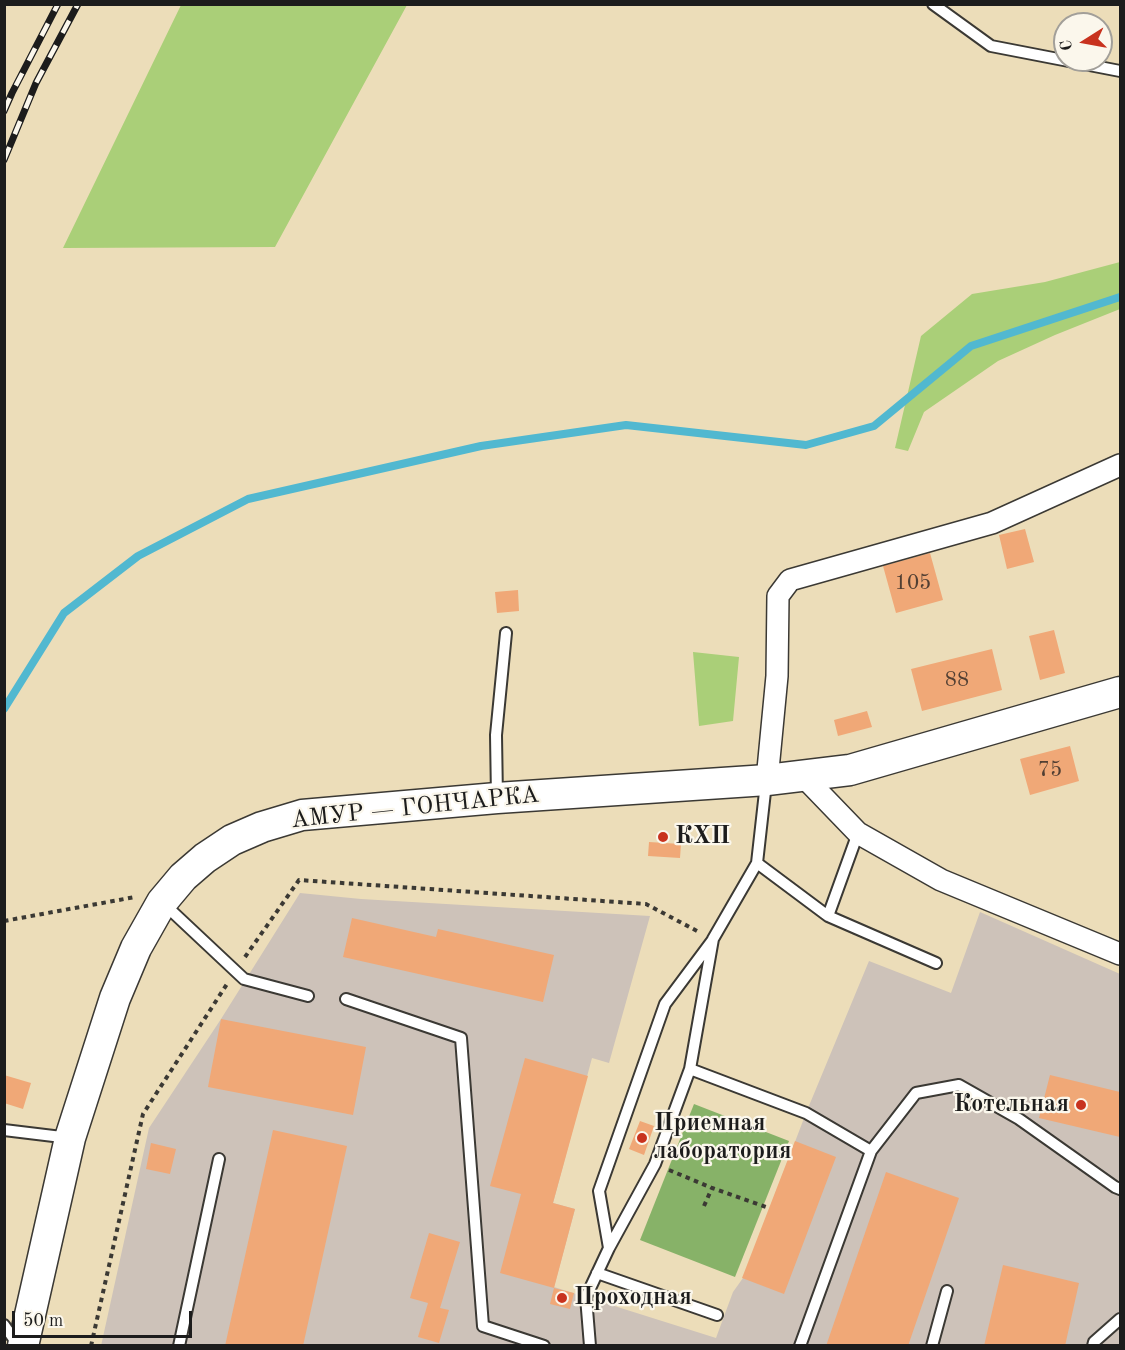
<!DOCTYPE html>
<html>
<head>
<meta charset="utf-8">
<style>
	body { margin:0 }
	#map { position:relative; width:1125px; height:1350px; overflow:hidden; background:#ecddb9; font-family:"Old Standard TT",serif }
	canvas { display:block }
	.frame { position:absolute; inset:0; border:6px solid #1c1c1c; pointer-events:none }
	.north { position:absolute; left:1053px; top:12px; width:60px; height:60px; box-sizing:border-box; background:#fbf7ec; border:2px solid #a29f99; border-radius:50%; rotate:259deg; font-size:16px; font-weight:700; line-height:24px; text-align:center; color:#1c1c1c }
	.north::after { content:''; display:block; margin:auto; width:21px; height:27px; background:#c8321e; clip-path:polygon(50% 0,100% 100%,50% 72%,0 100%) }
	.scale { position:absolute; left:12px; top:1311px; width:180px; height:27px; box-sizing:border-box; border:3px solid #1c1c1c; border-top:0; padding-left:8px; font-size:18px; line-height:21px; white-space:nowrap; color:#1c1c1c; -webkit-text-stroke:4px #fbf7ec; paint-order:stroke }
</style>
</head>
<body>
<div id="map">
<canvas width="1125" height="1350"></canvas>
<div class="frame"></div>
<div class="north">С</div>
<div class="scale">50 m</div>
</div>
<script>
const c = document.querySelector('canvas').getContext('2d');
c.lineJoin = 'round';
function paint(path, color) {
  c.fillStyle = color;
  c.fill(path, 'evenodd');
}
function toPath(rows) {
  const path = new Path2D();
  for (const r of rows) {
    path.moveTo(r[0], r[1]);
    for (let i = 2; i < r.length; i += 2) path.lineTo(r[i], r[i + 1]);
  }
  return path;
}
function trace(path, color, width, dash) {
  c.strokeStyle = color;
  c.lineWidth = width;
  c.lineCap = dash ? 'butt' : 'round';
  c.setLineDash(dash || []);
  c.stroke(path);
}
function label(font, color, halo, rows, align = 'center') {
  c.font = font + ' "Old Standard TT",serif';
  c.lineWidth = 4.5;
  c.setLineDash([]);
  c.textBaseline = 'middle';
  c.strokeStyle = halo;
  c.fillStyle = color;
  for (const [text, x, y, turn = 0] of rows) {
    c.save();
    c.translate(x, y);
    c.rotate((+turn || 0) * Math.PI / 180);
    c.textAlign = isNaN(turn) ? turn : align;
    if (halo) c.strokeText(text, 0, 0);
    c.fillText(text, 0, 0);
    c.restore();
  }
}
const industrial = toPath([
	[300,893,361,899,650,916,609,1063,592,1058,553,1203,575,1209,554,1287,716,1338,733,1292,743,1278,806,1113,869,961,951,993,980,912,1120,974,1120,1345,101,1346,149,1128,221,1019]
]);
const green = toPath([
	[181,5,407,5,275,247,63,248],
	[1120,262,1120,309,1055,335,998,361,924,412,908,451,895,448,921,336,972,294,1045,282],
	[693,652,739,657,733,721,699,726]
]);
const forest = toPath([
	[694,1104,789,1141,735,1277,640,1240]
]);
const stream = toPath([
	[4,709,64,613,138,556,248,499,481,446,626,425,806,445,874,426,971,346,1120,297]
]);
const building = toPath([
	[1025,529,1034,562,1007,569,999,535],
	[930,553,943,600,896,613,883,566],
	[518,590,519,611,497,613,495,592],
	[1054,630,1065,673,1040,680,1029,636],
	[992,649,1002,690,922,711,911,669],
	[867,711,872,727,838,736,834,720],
	[1070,746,1079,781,1030,795,1020,759],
	[649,842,681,844,680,858,648,856],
	[352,918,436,937,438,929,554,955,543,1002,343,957],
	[221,1019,366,1047,353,1115,208,1087],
	[525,1058,588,1076,553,1203,575,1209,554,1288,500,1273,521,1194,490,1186],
	[4,1075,31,1083,23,1109,4,1103],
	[1050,1075,1120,1092,1120,1137,1039,1118],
	[640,1121,654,1126,644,1155,629,1149],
	[273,1130,347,1146,303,1346,225,1346],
	[795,1141,836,1157,784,1294,742,1278],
	[151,1143,176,1149,170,1174,146,1169],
	[886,1172,959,1198,908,1346,826,1346],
	[429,1233,460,1242,440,1308,449,1310,439,1343,418,1337,428,1303,410,1298],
	[1003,1265,1079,1283,1065,1346,984,1346],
	[554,1288,574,1293,570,1309,550,1304]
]);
const path = toPath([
	[4,921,135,897],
	[245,957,299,880,646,904,699,932],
	[669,1170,712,1188,769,1208],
	[704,1206,712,1188],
	[91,1346,143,1114,227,984]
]);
const lane = toPath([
	[933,4,991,46,1120,71],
	[497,798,496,735,506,633],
	[858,833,828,916,936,963],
	[757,863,828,916],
	[163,903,244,979,308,996],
	[346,999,461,1038,483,1326,544,1346],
	[690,1069,806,1113,871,1151,916,1093,959,1085,1019,1119,1115,1187,1120,1189],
	[4,1130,70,1138],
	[609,1248,599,1191,665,1004,712,941],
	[597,1273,717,1315],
	[4,1325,18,1345],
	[179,1346,219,1159],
	[590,1346,586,1297,609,1248,655,1164,690,1069,713,939,757,863,766,783],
	[800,1346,871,1151],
	[932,1346,947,1291],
	[1093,1346,1094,1342,1120,1319]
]);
const street = toPath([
	[804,777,858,833,941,880,1120,954],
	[767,780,777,676,778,596,790,580,992,523,1120,465]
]);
const secondary = toPath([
	[23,1346,70,1138,115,998,136,948,162,902,183,877,205,858,232,840,262,827,302,815,497,798,767,780,850,770,1120,692]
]);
const rail = toPath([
	[4,111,12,93,58,4],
	[4,160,36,83,78,4]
]);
const markers = [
	[663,837,6,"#c8321e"],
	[1081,1105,6,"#c8321e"],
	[642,1138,6,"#c8321e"],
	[562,1298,6,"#c8321e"]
];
const numberNames = [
	["105",913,583],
	["88",957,680],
	["75",1050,770]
];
const streetNames = [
	["АМУР — ГОНЧАРКА",415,808,-6]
];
const poiNames = [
	["КХП",675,837],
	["Котельная",1069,1105,"right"],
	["Приемная",654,1124],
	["лаборатория",654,1152],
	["Проходная",574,1298]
];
paint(industrial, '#cdc2b9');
paint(green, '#aacf78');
paint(forest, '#87b268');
trace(stream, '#51b8d0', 8);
paint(building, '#f0a877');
trace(lane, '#3b3934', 14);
trace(street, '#3b3934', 24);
trace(secondary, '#3b3934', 33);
trace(path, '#3b3934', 4, [4.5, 4.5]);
trace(lane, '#fff', 10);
trace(street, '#fff', 21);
trace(secondary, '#fff', 30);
trace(rail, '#1c1c1c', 7);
trace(rail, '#fbf7ec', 4.5, [14]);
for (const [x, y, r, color] of markers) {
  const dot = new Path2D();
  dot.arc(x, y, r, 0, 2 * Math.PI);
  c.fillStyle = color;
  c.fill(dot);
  trace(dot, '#fbf7ec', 2);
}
label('21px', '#513f33', null, numberNames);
label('24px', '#1c1c1c', '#fbf7ec', streetNames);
label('bold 24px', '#1c1c1c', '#fbf7ec', poiNames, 'left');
</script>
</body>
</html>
